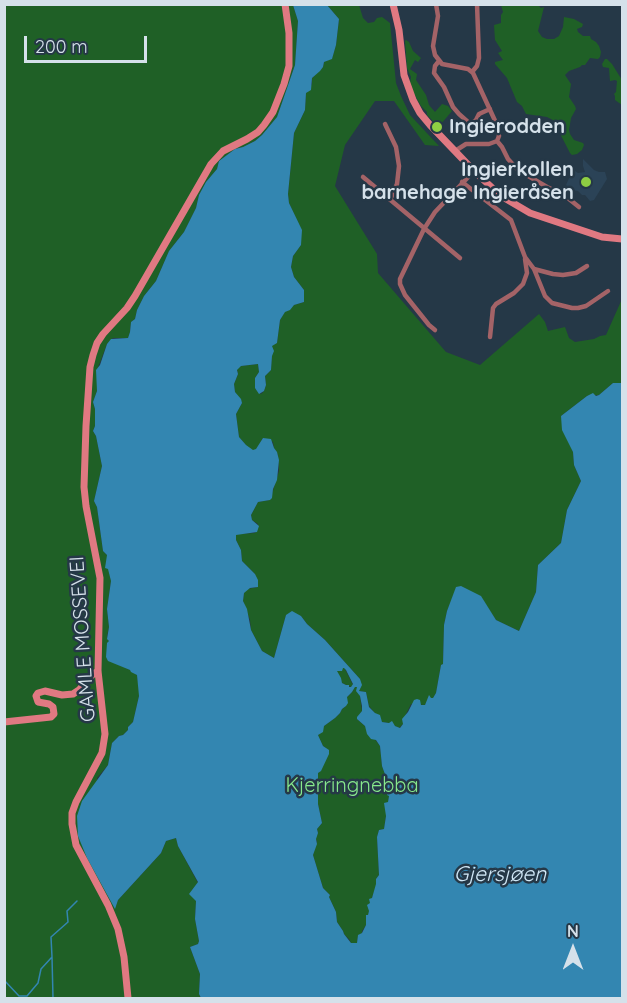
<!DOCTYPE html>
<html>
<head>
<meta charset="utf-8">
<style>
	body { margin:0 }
	#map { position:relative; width:627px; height:1003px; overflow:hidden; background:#253847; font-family:Quicksand,sans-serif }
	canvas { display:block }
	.frame { position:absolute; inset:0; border:6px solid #d5e1ea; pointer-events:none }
	.north { position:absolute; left:543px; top:919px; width:60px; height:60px; -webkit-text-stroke:4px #253847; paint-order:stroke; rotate:0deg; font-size:16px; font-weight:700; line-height:24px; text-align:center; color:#d5e1ea }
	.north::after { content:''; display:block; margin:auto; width:21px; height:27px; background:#d5e1ea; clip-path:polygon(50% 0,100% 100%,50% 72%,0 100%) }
	.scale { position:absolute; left:24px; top:36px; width:123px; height:27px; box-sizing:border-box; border:3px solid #d5e1ea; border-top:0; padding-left:8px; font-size:18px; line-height:21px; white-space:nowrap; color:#d5e1ea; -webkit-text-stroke:4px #253847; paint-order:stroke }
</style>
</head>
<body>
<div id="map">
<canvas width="627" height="1003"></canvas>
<div class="frame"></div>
<div class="north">N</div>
<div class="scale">200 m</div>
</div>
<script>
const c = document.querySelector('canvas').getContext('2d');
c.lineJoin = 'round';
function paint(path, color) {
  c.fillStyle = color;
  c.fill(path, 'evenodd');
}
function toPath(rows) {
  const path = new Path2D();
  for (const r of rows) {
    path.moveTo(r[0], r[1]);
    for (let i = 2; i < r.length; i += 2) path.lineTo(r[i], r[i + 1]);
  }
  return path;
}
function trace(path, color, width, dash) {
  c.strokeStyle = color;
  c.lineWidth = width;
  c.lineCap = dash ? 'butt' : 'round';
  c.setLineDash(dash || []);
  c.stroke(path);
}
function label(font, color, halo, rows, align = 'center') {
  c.font = font + ' Quicksand,sans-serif';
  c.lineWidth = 5;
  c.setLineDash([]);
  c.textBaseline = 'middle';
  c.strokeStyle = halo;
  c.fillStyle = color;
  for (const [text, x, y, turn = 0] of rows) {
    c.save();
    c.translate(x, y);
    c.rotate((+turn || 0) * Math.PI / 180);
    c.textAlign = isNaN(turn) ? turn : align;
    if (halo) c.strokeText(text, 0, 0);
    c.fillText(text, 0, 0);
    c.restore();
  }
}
const built = toPath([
	[583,159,594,170,599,172,605,172,607,179,594,200,590,201,585,195,582,195,578,191,572,190,566,185,570,176,575,171,578,173,585,172,583,166]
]);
const green = toPath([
	[5,5,293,5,298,21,295,65,277,117,262,135,255,141,243,147,235,149,219,161,217,169,206,182,199,195,196,208,184,232,169,251,156,281,144,296,137,310,135,319,131,322,130,332,128,338,113,338,107,344,97,370,97,391,93,402,95,409,95,426,93,431,96,436,102,466,94,501,97,507,103,551,107,555,111,581,107,609,109,627,107,636,117,664,130,670,137,675,139,688,139,696,133,722,128,727,128,730,123,735,119,736,112,743,108,765,97,778,115,908,118,900,161,853,166,841,176,838,178,846,198,883,192,890,196,901,195,919,199,941,198,944,190,947,200,974,199,994,201,998,5,998],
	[327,5,359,5,363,18,368,23,374,22,377,18,382,17,390,23,396,83,401,96,410,115,439,146,425,145,394,101,375,101,345,145,335,186,377,254,378,273,446,352,480,365,539,314,545,322,548,331,565,327,569,338,575,342,594,339,600,336,606,335,622,299,622,383,613,383,599,395,587,396,561,416,573,452,574,465,581,481,567,510,561,543,538,565,536,592,519,631,496,620,480,596,457,587,447,611,444,625,443,664,441,665,436,693,433,698,428,699,425,705,411,704,405,716,403,724,399,728,389,723,382,722,369,706,366,692,358,691,360,679,325,640,307,624,301,616,286,615,274,658,262,651,251,630,250,620,243,601,244,593,247,589,258,587,255,574,242,561,241,550,236,540,236,535,238,534,255,533,258,524,252,520,251,515,258,502,270,500,279,471,278,455,274,448,273,442,263,438,256,450,250,450,239,437,236,414,242,403,235,392,234,384,238,374,237,369,241,366,258,364,259,372,255,378,255,388,261,394,264,391,266,385,265,376,271,370,272,345,277,343,280,320,285,311,294,305,304,302,304,290,294,277,291,267,293,256,301,245,300,227,289,203,288,194,294,133,305,110,306,93,312,84,312,78,323,67,324,62,332,58,336,45,339,19],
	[501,5,538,5,541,8,544,7,538,31,542,37,547,39,554,39,559,36,563,27,564,17,574,19,583,24,582,27,577,29,578,32,583,36,590,36,591,39,596,42,599,46,601,52,600,57,598,59,590,58,585,65,582,65,580,67,569,71,565,75,571,84,569,97,575,106,576,109,571,118,569,130,570,134,574,140,583,143,584,145,582,150,577,154,572,155,570,153,553,120,547,117,526,114,522,106,517,102,507,78,495,64,495,62,503,60,498,53,502,51,495,40,494,25,501,23,501,15,503,12],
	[406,40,409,42,413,51,421,58,418,62,415,60,410,69,417,74,416,80,426,95,429,105,435,112,442,104,448,106,452,111,441,124,435,123,427,115,427,112,421,106,413,92,410,83,411,77,407,68,405,41],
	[605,59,607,59,612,64,622,80,622,105,615,100,615,96,614,94,616,92,617,81,615,80,610,81,609,68,603,67,602,64],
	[344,667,353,685,351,687,342,683,337,672,334,670,334,669,337,670],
	[355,687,357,687,360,696,362,711,357,719,365,726,380,746,382,766,387,780,389,796,384,829,379,830,377,837,379,875,376,879,377,884,370,903,369,912,366,925,362,931,362,933,358,936,357,943,351,943,349,939,344,934,343,931,337,922,336,912,329,897,330,895,323,888,313,855,317,841,315,839,318,833,317,829,322,823,318,804,318,773,322,767,326,748,323,746,318,735,324,726,335,718,340,713,342,709,346,706,347,697,352,692]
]);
const water = toPath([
	[293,5,327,5,339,19,336,45,332,59,324,62,323,67,320,71,312,78,311,90,306,93,305,110,294,133,288,194,289,203,302,230,301,245,293,256,291,267,294,277,304,290,304,302,294,305,290,310,285,312,280,320,277,343,272,346,274,351,272,356,271,370,265,376,266,385,264,391,259,394,255,388,255,378,259,372,258,364,241,366,237,370,238,374,234,384,235,392,241,399,242,403,236,414,239,437,246,445,253,450,256,449,263,438,271,439,274,448,277,452,279,460,277,480,273,489,272,498,270,500,258,502,251,515,252,520,259,526,257,532,236,535,236,540,241,550,242,561,255,574,258,580,258,587,250,588,244,593,243,601,247,609,251,630,262,651,274,658,286,615,292,611,301,616,307,624,325,640,360,679,362,685,359,691,366,692,369,707,375,713,380,715,382,722,389,723,392,721,395,726,400,728,403,724,402,719,408,712,414,700,417,699,420,700,421,705,425,705,429,695,431,698,433,698,436,693,441,665,443,664,444,625,447,611,456,587,461,586,481,596,496,620,519,631,536,592,538,565,561,543,567,510,581,481,574,465,573,452,562,430,561,416,587,396,593,393,596,396,599,395,613,383,622,383,622,998,201,998,199,994,200,974,190,947,198,944,199,941,195,919,196,901,189,894,198,882,178,846,176,838,166,841,161,853,118,900,115,909,87,858,78,836,77,816,82,801,108,765,112,743,119,736,123,735,128,730,128,727,133,722,139,696,137,675,131,672,130,670,108,661,106,657,107,643,109,641,107,639,109,627,107,609,111,581,108,569,105,568,107,555,103,551,97,507,94,501,102,466,96,436,93,431,95,426,95,409,93,402,97,391,96,370,100,365,107,344,111,339,128,338,130,332,131,322,135,319,137,310,144,296,156,281,169,251,184,232,196,208,199,195,206,182,217,169,219,161,235,149,243,147,255,141,262,135,277,117,295,65,298,21],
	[343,668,344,668,346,670,353,684,351,687,349,687,349,685,346,685,342,683,341,678,337,671,342,671],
	[355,687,357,687,356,691,360,696,362,706,362,711,357,717,357,719,365,726,367,734,371,739,376,740,380,746,382,766,387,780,387,795,389,796,388,802,384,803,386,816,384,829,379,830,377,837,379,875,376,879,376,884,372,898,369,899,370,903,367,905,369,911,368,915,366,915,366,925,362,933,358,935,357,943,351,943,344,934,343,931,337,922,336,912,329,897,330,895,323,888,313,855,317,844,316,839,318,833,317,829,322,823,318,804,318,773,321,771,329,754,329,750,323,746,318,735,323,732,324,726,335,718,340,713,342,709,346,706,348,703,347,697,352,692]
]);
const stream = toPath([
	[52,957,53,998],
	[4,980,19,996,27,996,38,983,41,969,52,957,51,937,68,922,67,911,77,901]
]);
const minor = toPath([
	[436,4,438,16,433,46,435,55,442,64,468,69,473,73,497,125,499,136,497,141],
	[439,61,435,66,434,73,444,87,453,107,459,114,468,122,472,123,476,120,479,114,490,109],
	[472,72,477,66,479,58,477,4],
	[385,124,396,147,399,166,397,184,390,200],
	[497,141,502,147,508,159,518,170,547,187,564,195,579,207],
	[455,151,466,144,489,144,497,141],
	[363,177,460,258],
	[462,182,511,220,525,257,534,269,545,296,552,303,572,308,578,308,586,306,608,291],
	[534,269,553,274,563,275,576,273,587,266],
	[435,330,429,325,405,295,400,284,400,279,424,229,435,212,474,171],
	[490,337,493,308,496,304,514,293,523,284,527,273,525,259]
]);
const secondary = toPath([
	[393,4,399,30,404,75,413,100,420,113,430,125,474,171,501,196,530,213,602,237,622,239],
	[4,722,51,717,54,714,53,707,49,704,38,702,36,696,38,693,45,691,62,695,73,694,79,690,92,675,98,671],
	[128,998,124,957,118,929,108,905,76,845,72,824,72,813,76,802,102,753,105,734,98,671,100,578,86,506,84,487,86,426,90,367,93,355,97,343,103,334,127,308,135,296,211,164,223,151,247,139,258,132,264,125,273,112,284,84,289,66,289,33,285,4]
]);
const markers = [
	[437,127,6,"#8ece43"],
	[586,182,6,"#8ece43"]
];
const poiNames = [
	["Ingierodden",449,127],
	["Ingierkollen",574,170,"right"],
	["barnehage Ingieråsen",574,193,"right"]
];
const streetNames = [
	["GAMLE MOSSEVEI",83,639,-94]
];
const parkNames = [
	["Kjerringnebba",352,786]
];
const waterNames = [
	["Gjersjøen",500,875]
];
paint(built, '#2b4357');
paint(green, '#1f6026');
paint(water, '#3386b1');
trace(stream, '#3386b1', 1.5);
trace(minor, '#a46367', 4.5);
trace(secondary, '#e07982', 7);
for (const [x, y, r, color] of markers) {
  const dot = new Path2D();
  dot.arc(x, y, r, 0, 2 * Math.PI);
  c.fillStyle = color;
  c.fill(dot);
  trace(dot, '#253847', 2);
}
label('bold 20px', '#d5e1ea', '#253847', poiNames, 'left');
label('20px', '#d5e1ea', '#253847', streetNames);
label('20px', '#87e98c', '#253847', parkNames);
label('italic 21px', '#d1e8f7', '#253847', waterNames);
</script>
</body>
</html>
